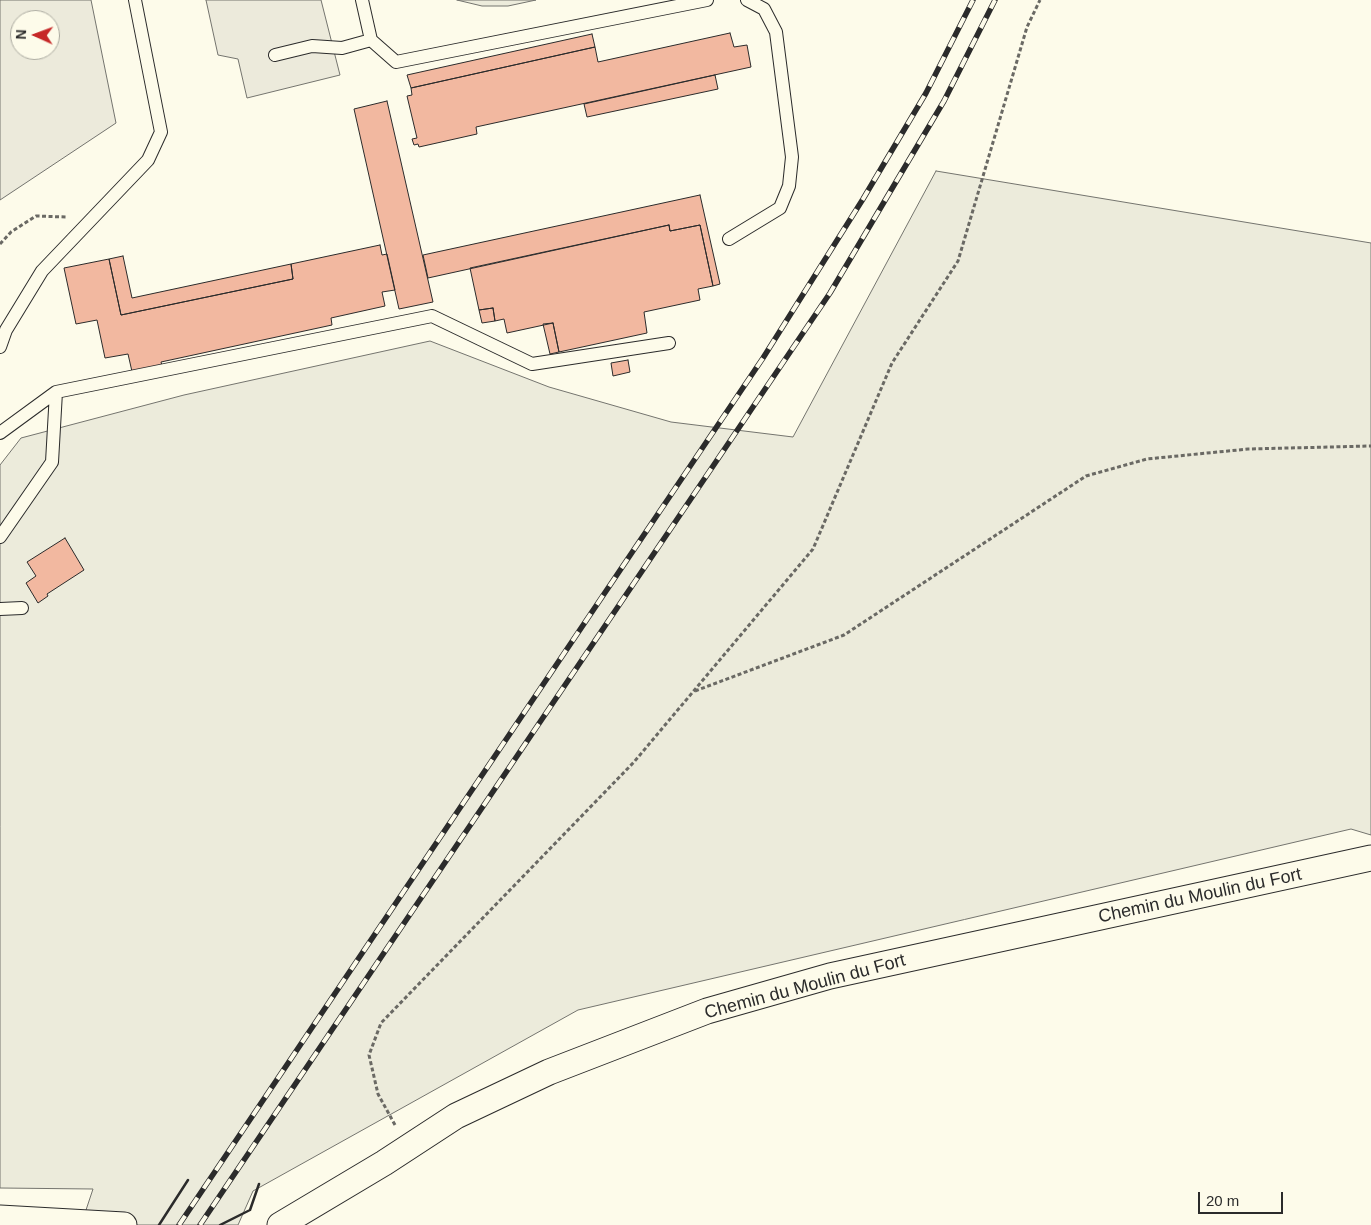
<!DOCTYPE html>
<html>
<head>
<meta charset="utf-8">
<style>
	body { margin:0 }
	#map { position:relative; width:1371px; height:1225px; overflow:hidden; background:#fdfbea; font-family:Arial,sans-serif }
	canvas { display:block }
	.north { position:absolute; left:10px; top:10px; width:50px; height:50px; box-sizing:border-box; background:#fdfbea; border:1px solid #a9a89e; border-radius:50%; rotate:272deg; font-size:14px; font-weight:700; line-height:20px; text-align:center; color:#2b2b2b }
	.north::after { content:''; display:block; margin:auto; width:18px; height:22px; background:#c62828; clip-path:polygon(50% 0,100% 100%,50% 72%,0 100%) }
	.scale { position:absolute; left:1198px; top:1192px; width:85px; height:22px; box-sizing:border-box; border:2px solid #2b2b2b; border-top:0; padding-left:6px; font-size:15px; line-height:18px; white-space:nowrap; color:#2b2b2b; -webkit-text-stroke:4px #fdfbea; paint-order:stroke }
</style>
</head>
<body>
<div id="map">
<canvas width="1371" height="1225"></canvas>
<div class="north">N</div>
<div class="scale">20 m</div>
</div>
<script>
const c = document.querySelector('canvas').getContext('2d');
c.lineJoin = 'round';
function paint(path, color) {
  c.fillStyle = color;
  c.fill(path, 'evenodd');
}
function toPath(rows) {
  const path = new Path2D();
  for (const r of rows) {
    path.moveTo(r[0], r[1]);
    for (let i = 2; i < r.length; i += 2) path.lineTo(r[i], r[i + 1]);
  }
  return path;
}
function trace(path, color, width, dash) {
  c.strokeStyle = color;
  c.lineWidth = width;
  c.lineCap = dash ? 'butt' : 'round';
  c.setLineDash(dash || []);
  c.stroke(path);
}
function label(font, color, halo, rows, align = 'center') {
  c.font = font + ' Arial,sans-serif';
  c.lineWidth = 4;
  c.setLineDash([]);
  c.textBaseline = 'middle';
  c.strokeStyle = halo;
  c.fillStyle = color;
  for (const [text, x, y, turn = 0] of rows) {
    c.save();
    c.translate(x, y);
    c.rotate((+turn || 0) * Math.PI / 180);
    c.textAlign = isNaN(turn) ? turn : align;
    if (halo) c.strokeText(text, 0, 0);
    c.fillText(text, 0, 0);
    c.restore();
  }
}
const green = toPath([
	[457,0,536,0,508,6,482,6,457,0],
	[936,171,1371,243,1371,835,1351,829,578,1010,253,1191,238,1225,81,1225,93,1189,0,1188,0,465,21,438,184,395,430,341,549,387,671,422,793,437,936,171]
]);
const parking = toPath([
	[0,0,91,0,116,123,0,200,0,0],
	[20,20,50,20,50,50,20,50,20,20],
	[206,0,321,0,340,75,247,98,238,59,218,55,206,0]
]);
const building = toPath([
	[730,33,734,47,747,45,751,67,476,127,477,134,419,147,418,144,414,145,412,139,417,138,407,96,412,95,411,88,595,47,598,62,730,33],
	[592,34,595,47,411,88,407,75,592,34],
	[715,75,718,89,587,117,584,104,715,75],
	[387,101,433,302,399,309,354,109,387,101],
	[700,195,720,284,713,286,700,225,670,231,669,225,428,278,423,255,700,195],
	[669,225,670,231,700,225,713,286,698,289,700,300,644,312,647,333,559,352,553,323,507,333,504,319,495,321,493,308,479,310,470,268,669,225],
	[380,245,382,255,387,254,395,290,382,292,385,306,331,318,332,325,161,362,163,369,133,376,128,354,105,358,97,320,76,324,64,268,109,259,121,315,293,279,291,264,380,245],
	[123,256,132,298,291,264,293,279,121,315,109,259,123,256],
	[493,308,495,321,482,323,479,310,493,308],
	[553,323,559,352,550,354,543,324,553,323],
	[628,360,630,372,613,376,611,363,628,360],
	[65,538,84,570,47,594,48,596,38,603,26,583,36,576,27,562,65,538]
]);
const path = toPath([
	[0,244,11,232,36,216,66,217],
	[695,691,844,635,1086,476,1147,459,1248,449,1371,446],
	[395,1125,378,1094,369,1055,381,1023,634,762,813,549,892,363,958,261,1027,27,1040,0]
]);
const service = toPath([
	[362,0,371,40,396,62,707,0],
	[275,55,312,46,342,48,371,40],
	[729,239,780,208,789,186,792,157,776,32,764,9,747,0],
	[0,347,6,330,42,271,148,160,161,132,135,0],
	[0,433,56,392,432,316,532,364,669,343],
	[0,537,52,462,56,392],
	[0,609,22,608]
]);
const minor = toPath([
	[0,1218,124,1225],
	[280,1225,384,1163,456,1116,549,1072,707,1011,830,976,1371,858]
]);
const rail = toPath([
	[179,1225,763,358,863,199,926,93,973,0],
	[200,1225,830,293,944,101,995,0]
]);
const wall = toPath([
	[159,1225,188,1180],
	[220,1225,250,1210,259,1184]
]);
const streetNames = [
	["Chemin du Moulin du Fort",1200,896,-12],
	["Chemin du Moulin du Fort",805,987,-15]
];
paint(green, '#ecebdb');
trace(green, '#74746e', 1);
paint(parking, '#eceadb');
trace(parking, '#74746e', 1);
paint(building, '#f2b8a0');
trace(building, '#2b2b2b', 1);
trace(service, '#2b2b2b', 14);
trace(minor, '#2b2b2b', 27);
trace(path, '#6a6964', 3, [4, 2.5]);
trace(service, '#fdfbea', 12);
trace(minor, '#fdfbea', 25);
trace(rail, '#2b2b2b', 5.5);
trace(rail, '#fdfbea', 4, [11]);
trace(wall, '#2b2b2b', 2.5);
label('18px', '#2b2b2b', '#fdfbea', streetNames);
</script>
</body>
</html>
